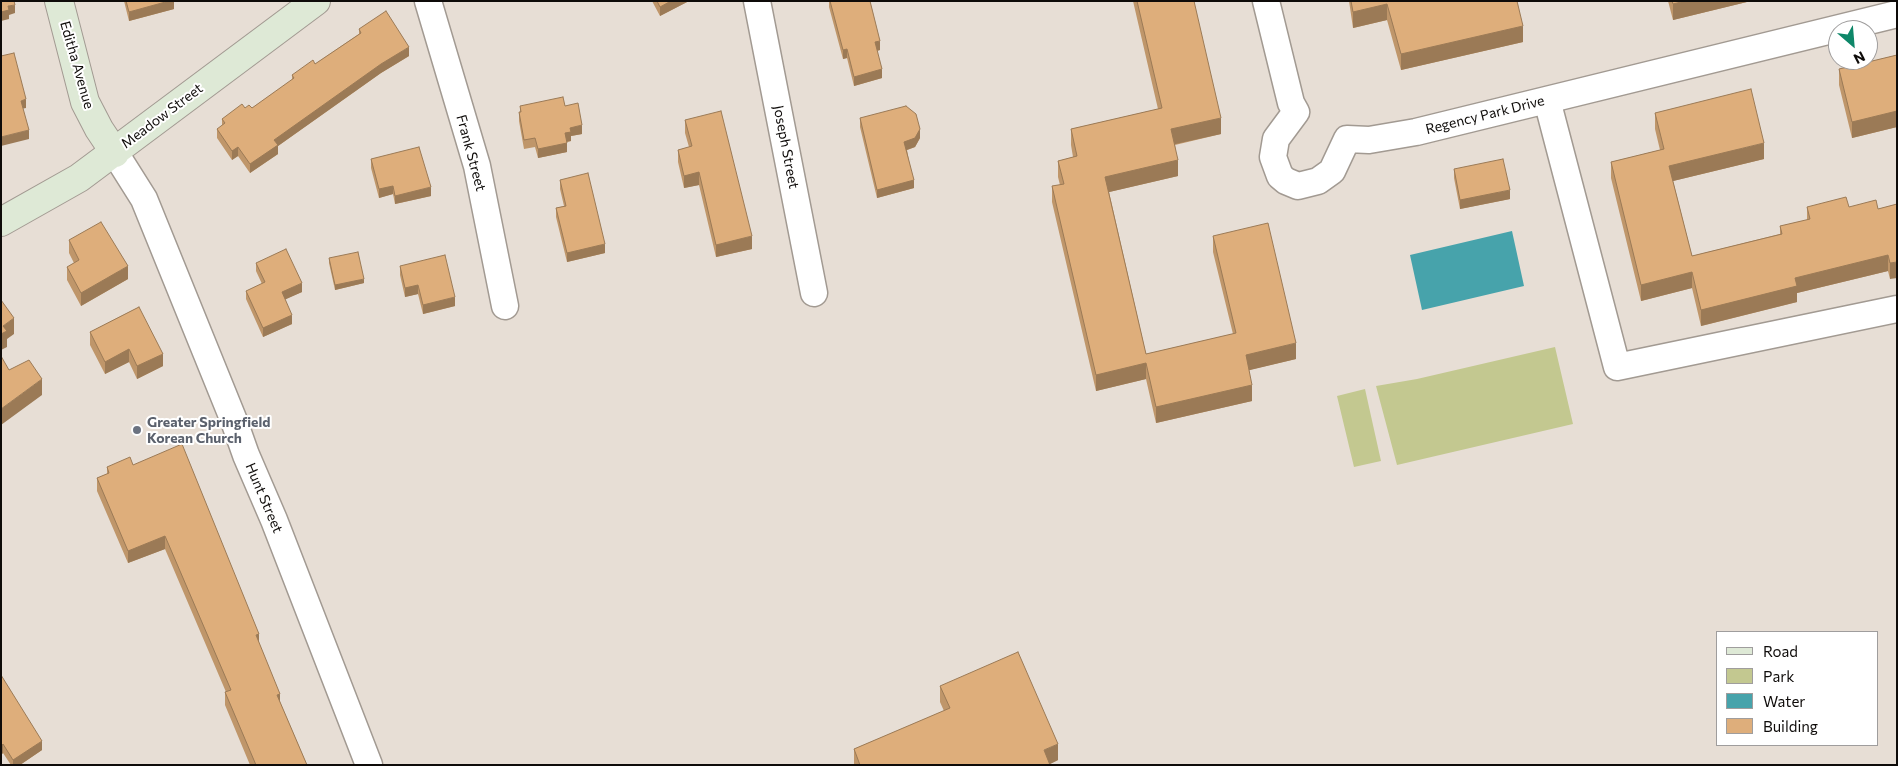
<!DOCTYPE html>
<html>
<head>
<meta charset="utf-8">
<style>
	body { margin:0 }
	#map { position:relative; width:1898px; height:766px; overflow:hidden; background:#e7ded5; font-family:Commissioner,sans-serif }
	canvas { display:block }
	.frame { position:absolute; inset:0; border:2px solid #0e0b09; pointer-events:none }
	.legend { position:absolute; left:1716px; top:631px; width:162px; height:115px; box-sizing:border-box; background:#fff; border:1px solid #9f9d9d; margin:0; padding:6px 9px; list-style:none; font-size:15px; color:#0e0b09 }
	.legend li { display:flex; align-items:center; gap:10px; height:25px }
	.legend b { width:25px; border:1px solid #9f9d9d }
	.north { position:absolute; left:1828px; top:20px; width:50px; height:50px; box-sizing:border-box; background:#fff; border:1px solid #9f9d9d; border-radius:50%; rotate:153deg; font-size:14px; font-weight:700; line-height:20px; text-align:center; color:#0e0b09 }
	.north::after { content:''; display:block; margin:auto; width:18px; height:22px; background:#0e8769; clip-path:polygon(50% 0,100% 100%,50% 72%,0 100%) }
</style>
</head>
<body>
<div id="map">
<canvas width="1898" height="766"></canvas>
<div class="frame"></div>
<ul class="legend">
<li><b style="height:6px;background:#dee9d6"></b>Road</li>
<li><b style="height:14px;background:#c3c890"></b>Park</li>
<li><b style="height:14px;background:#47a3ab"></b>Water</li>
<li><b style="height:14px;background:#deae7b"></b>Building</li>
</ul>
<div class="north">N</div>
</div>
<script>
const c = document.querySelector('canvas').getContext('2d');
c.lineJoin = 'round';
function paint(path, color) {
  c.fillStyle = color;
  c.fill(path, 'evenodd');
}
function toPath(rows) {
  const path = new Path2D();
  for (const r of rows) {
    path.moveTo(r[0], r[1]);
    for (let i = 2; i < r.length; i += 2) path.lineTo(r[i], r[i + 1]);
  }
  return path;
}
function trace(path, color, width, dash) {
  c.strokeStyle = color;
  c.lineWidth = width;
  c.lineCap = dash ? 'butt' : 'round';
  c.setLineDash(dash || []);
  c.stroke(path);
}
function label(font, color, halo, rows, align = 'center') {
  c.font = font + ' Commissioner,sans-serif';
  c.lineWidth = 4;
  c.setLineDash([]);
  c.textBaseline = 'middle';
  c.strokeStyle = halo;
  c.fillStyle = color;
  for (const [text, x, y, turn = 0] of rows) {
    c.save();
    c.translate(x, y);
    c.rotate((+turn || 0) * Math.PI / 180);
    c.textAlign = isNaN(turn) ? turn : align;
    if (halo) c.strokeText(text, 0, 0);
    c.fillText(text, 0, 0);
    c.restore();
  }
}
const green = toPath([
	[1555,347,1573,424,1397,465,1376,386,1417,379],
	[1365,389,1381,461,1354,467,1337,396]
]);
const water = toPath([
	[1512,231,1524,286,1422,310,1410,255]
]);
const street = toPath([
	[428,1,477,166,505,306],
	[757,1,814,293],
	[1266,1,1291,103,1296,112,1276,139,1273,157,1280,176,1286,181,1298,186,1318,181,1332,171,1347,139,1369,140,1416,132,1897,14],
	[1547,100,1617,367,1897,309],
	[115,153,144,199,234,421,246,455,274,520,369,765]
]);
const secondary = toPath([
	[59,1,85,102,99,129,115,153],
	[1,222,79,178,316,1]
]);
const wall = toPath([
	[124,1,174,1,174,9,129,21],
	[652,1,689,1,660,16],
	[829,1,870,1,880,50,877,51,882,78,854,86,847,58,843,59,829,7],
	[1133,1,1194,1,1221,134,1175,145,1178,176,1109,192,1146,354,1233,334,1213,252,1213,236,1296,359,1249,370,1252,401,1156,423,1146,379,1096,391,1052,202,1052,186,1060,185,1058,177,1058,161,1073,157,1071,145,1071,129,1158,109],
	[1349,1,1517,1,1523,42,1401,70,1387,20,1353,28],
	[1668,1,1751,1,1673,20],
	[359,29,409,56,381,73,278,146,278,154,250,173,238,156,232,160,217,138,217,129,222,126,222,119,245,108,252,108,292,80,292,75,315,64,359,34],
	[1897,55,1897,127,1852,138,1839,85,1839,69],
	[520,106,565,106,582,134,571,136,571,141,567,142,567,152,538,158,535,147,524,149,519,121,519,112,520,112],
	[1655,113,1764,159,1673,181,1692,256,1780,234,1780,226,1807,220,1807,207,1849,207,1878,209,1897,204,1890,279,1888,271,1797,293,1797,302,1701,326,1692,288,1641,301,1611,178,1611,162,1660,150,1655,129],
	[860,118,920,138,915,147,907,150,914,188,877,198,860,127],
	[685,120,752,249,716,257,699,185,684,188,678,162,678,150,689,147,685,133],
	[371,159,431,196,395,204,393,194,379,198,371,168],
	[1454,169,1510,199,1460,209,1454,178],
	[560,180,605,253,567,262,556,217,556,208,564,206,560,189],
	[69,240,128,279,81,306,67,280,67,267,74,263,69,253],
	[329,258,364,283,335,290,329,263],
	[256,263,302,292,285,299,292,324,263,337,246,299,246,291,262,284,256,271],
	[400,266,455,306,423,314,418,294,405,297,400,275],
	[139,307,163,366,137,379,129,362,105,374,90,345,90,332],
	[133,465,259,643,280,702,307,765,250,765,225,705,225,692,226,692,165,549,128,563,97,491,97,478,107,474,107,467],
	[1,675,42,750,20,765,11,765,3,753,1,755],
	[940,686,1058,760,1050,764,1050,765,854,765,854,749,944,711,940,702]
]);
const shadedWall = toPath([
	[169,1,174,1,174,9,129,21,129,12],
	[671,1,689,1,660,16,660,7],
	[1685,1,1751,1,1673,20,1673,4],
	[1387,4,1387,20,1353,28,1353,12],
	[15,5,15,13,9,15,9,19,1,21,1,12,8,6],
	[1523,26,1523,42,1401,70,1401,54],
	[880,41,880,50,875,51,875,42],
	[409,47,409,56,381,73,278,146,278,154,250,173,250,164,274,140,381,64],
	[847,49,847,58,843,59,843,50],
	[882,69,882,78,854,86,854,77],
	[26,99,26,108,21,109,21,101],
	[1897,111,1897,127,1852,138,1852,122],
	[1221,118,1221,134,1171,145,1171,129],
	[582,125,582,134,571,136,571,141,565,142,565,133,570,128],
	[920,129,920,138,915,147,904,151,904,142],
	[29,130,29,139,1,146,1,137],
	[567,143,567,152,538,158,538,149],
	[1764,143,1764,159,1669,182,1669,166],
	[238,147,238,156,232,160,232,151],
	[1178,160,1178,176,1105,193,1105,177],
	[699,172,699,185,684,188,684,176],
	[914,180,914,188,877,198,877,190],
	[393,186,393,194,379,198,379,189],
	[431,187,431,196,395,204,395,196],
	[1510,190,1510,199,1460,209,1460,200],
	[752,236,752,249,716,257,716,245],
	[605,244,605,253,567,262,567,253],
	[1888,255,1888,271,1797,293,1797,302,1701,326,1701,310,1795,278],
	[1897,262,1897,278,1890,279,1890,263],
	[128,266,128,279,81,306,81,293],
	[1692,272,1692,288,1641,301,1641,285],
	[364,279,364,283,335,290,335,285],
	[302,283,302,292,282,301,282,292],
	[418,285,418,294,405,297,405,288],
	[455,297,455,306,423,314,423,305],
	[292,315,292,324,263,337,263,328],
	[14,318,14,334,7,339,7,347,1,350,1,334,3,326],
	[1296,343,1296,359,1246,371,1246,355],
	[129,349,129,362,105,374,105,362],
	[163,354,163,366,137,379,137,366],
	[1146,363,1146,379,1096,391,1096,375],
	[42,379,42,395,1,425,1,409],
	[1252,385,1252,401,1156,423,1156,407],
	[165,536,165,549,128,563,128,551],
	[259,634,259,646,256,635],
	[280,694,280,706,277,695],
	[42,741,42,750,20,765,13,765,13,760],
	[3,744,3,753,1,755,1,746],
	[1058,744,1058,760,1048,765,1044,750]
]);
const building = toPath([
	[1,1,14,1,15,5,8,6,9,10,1,12,1,1],
	[126,1,169,1,129,12,126,1],
	[657,1,671,1,660,7,657,1],
	[830,1,870,1,880,41,875,42,882,69,854,77,847,49,843,50,830,1],
	[1137,1,1194,1,1221,118,1171,129,1178,160,1105,177,1146,354,1236,333,1213,236,1268,223,1296,343,1246,355,1252,385,1156,407,1146,363,1096,375,1052,186,1064,184,1058,161,1077,156,1071,129,1162,108,1137,1],
	[1351,1,1517,1,1523,26,1401,54,1387,4,1353,12,1351,1],
	[1672,1,1685,1,1673,4,1672,1],
	[386,11,409,47,381,64,274,140,278,145,250,164,238,147,232,151,217,129,225,123,222,119,242,104,245,108,249,105,252,108,294,78,292,75,313,60,315,64,361,33,359,29,386,11],
	[14,53,26,99,21,101,29,130,1,137,1,56,14,53],
	[1897,55,1897,111,1852,122,1839,69,1897,55],
	[1751,89,1764,143,1669,166,1692,256,1782,234,1780,226,1810,219,1807,207,1846,197,1849,207,1876,200,1878,209,1897,204,1897,262,1890,263,1888,255,1795,278,1797,286,1701,310,1692,272,1641,285,1611,162,1664,149,1655,113,1751,89],
	[563,97,565,106,578,103,582,125,570,128,571,132,565,133,567,143,538,149,535,138,524,140,519,112,521,112,520,106,563,97],
	[906,106,916,114,920,129,915,138,904,142,914,180,877,190,860,118,906,106],
	[721,111,752,236,716,245,699,172,684,176,678,150,692,146,685,120,721,111],
	[419,147,431,187,395,196,393,186,379,189,371,159,419,147],
	[1503,159,1510,190,1460,200,1454,169,1503,159],
	[588,173,605,244,567,253,556,208,566,206,560,180,588,173],
	[101,222,128,266,81,293,67,267,79,260,69,240,101,222],
	[286,249,302,283,282,292,292,315,263,328,246,291,265,282,256,263,286,249],
	[358,252,364,279,335,285,329,258,358,252],
	[445,255,455,297,423,305,418,285,405,288,400,266,445,255],
	[1,300,14,318,3,326,7,331,1,334,1,300],
	[139,307,163,354,137,366,129,349,105,362,90,332,139,307],
	[1,356,9,370,29,360,42,379,1,409,1,356],
	[182,444,259,634,256,635,280,694,277,695,307,765,256,765,225,692,231,690,165,536,128,551,97,478,109,473,107,467,130,457,133,465,182,444],
	[1018,652,1058,744,1044,750,1050,765,860,765,854,749,950,708,940,686,1018,652],
	[1,675,42,741,13,760,3,744,1,746,1,675]
]);
const markers = [
	[137,430,5,"#6b7280"]
];
const streetNames = [
	["Editha Avenue",77,65,74],
	["Regency Park Drive",1485,115,-14],
	["Meadow Street",162,116,-37],
	["Joseph Street",786,147,79],
	["Frank Street",471,153,75],
	["Hunt Street",264,498,67]
];
const worshipNames = [
	["Greater Springfield",147,422],
	["Korean Church",147,438]
];
paint(green, '#c3c890');
paint(water, '#47a3ab');
trace(street, '#a29a92', 29);
trace(secondary, '#a29a92', 30);
trace(street, '#fff', 26);
trace(secondary, '#dee9d6', 28);
paint(wall, '#bf966a');
paint(shadedWall, '#9b7a56');
paint(building, '#deae7b');
trace(building, '#9b7a56', 1);
for (const [x, y, r, color] of markers) {
  const dot = new Path2D();
  dot.arc(x, y, r, 0, 2 * Math.PI);
  c.fillStyle = color;
  c.fill(dot);
  trace(dot, '#fff', 2);
}
label('14px', '#0e0b09', '#fff', streetNames);
label('bold 14px', '#5b616d', '#fff', worshipNames, 'left');
</script>
</body>
</html>
